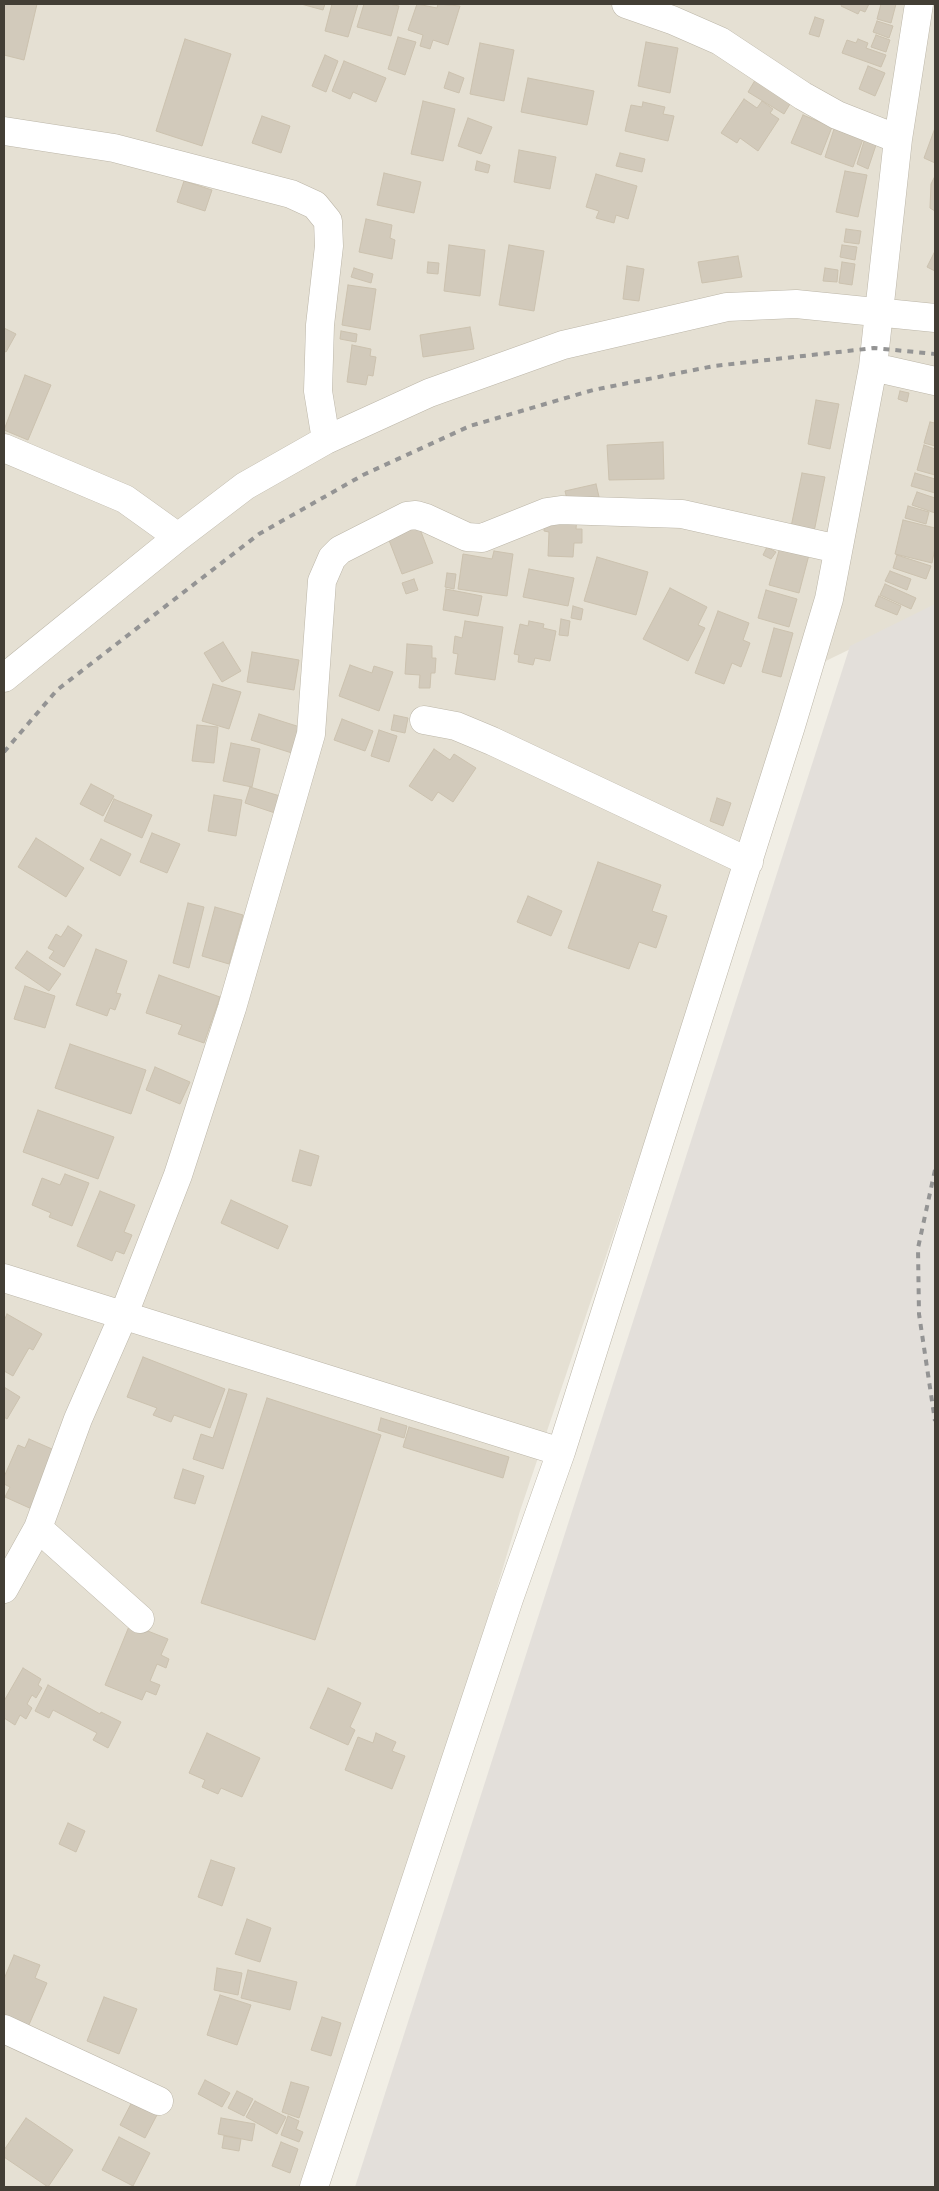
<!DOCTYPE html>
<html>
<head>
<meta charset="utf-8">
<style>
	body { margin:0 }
	#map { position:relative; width:939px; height:2191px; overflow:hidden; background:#f1eee5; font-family:Figtree,sans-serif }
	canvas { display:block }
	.frame { position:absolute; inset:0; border:5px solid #433e35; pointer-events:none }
</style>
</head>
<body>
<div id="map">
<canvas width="939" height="2191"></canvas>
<div class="frame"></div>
</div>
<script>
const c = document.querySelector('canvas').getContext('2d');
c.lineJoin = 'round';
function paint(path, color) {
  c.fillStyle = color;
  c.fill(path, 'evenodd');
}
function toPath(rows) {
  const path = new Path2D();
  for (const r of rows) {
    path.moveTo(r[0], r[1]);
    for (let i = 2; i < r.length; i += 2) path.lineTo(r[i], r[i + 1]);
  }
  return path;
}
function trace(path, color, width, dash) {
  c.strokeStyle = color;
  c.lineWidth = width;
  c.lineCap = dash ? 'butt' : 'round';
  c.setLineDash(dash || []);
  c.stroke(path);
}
const residential = toPath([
	[4,4,935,4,935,608,803,672,520,1511,317,2187,4,2187]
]);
const industrial = toPath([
	[935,604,935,2187,355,2187,850,646]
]);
const building = toPath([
	[4,4,37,4,24,60,4,55,4,4],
	[301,4,325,4,323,10,301,4],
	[332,4,358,4,348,37,325,31,332,4],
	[364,4,389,4,399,6,391,36,357,27,364,4],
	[417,4,437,8,438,4,460,6,448,45,433,40,430,49,420,46,423,35,408,30,417,4],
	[842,4,869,4,865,12,860,10,858,14,841,6,842,4],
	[881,4,896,4,891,23,877,19,881,4],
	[815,17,824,20,819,37,809,34,815,17],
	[877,21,893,26,889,38,873,32,877,21],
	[876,35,890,40,886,52,871,47,876,35],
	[398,37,416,42,405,75,388,69,398,37],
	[185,39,231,54,202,146,156,131,185,39],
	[858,39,868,43,866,48,886,55,881,67,842,53,847,40,856,43,858,39],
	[646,42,678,48,670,93,638,86,646,42],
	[480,43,514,50,504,101,470,94,480,43],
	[325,55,338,61,326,92,312,86,325,55],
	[344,61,386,78,376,102,353,92,350,99,332,91,344,61],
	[868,66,885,73,875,96,859,89,868,66],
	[449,72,464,78,459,93,444,88,449,72],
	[760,72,793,99,784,114,748,92,760,72],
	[528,78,594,91,587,125,521,112,528,78],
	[744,99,757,108,762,101,773,109,770,113,779,119,758,151,740,138,737,143,721,133,744,99],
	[423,101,455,109,443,161,411,154,423,101],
	[643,102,665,107,663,114,674,116,668,141,625,131,631,105,642,107,643,102],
	[803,115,832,127,821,155,791,143,803,115],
	[262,116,290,126,281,153,252,143,262,116],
	[468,118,492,127,481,154,458,146,468,118],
	[935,128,935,163,924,158,935,128],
	[834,129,863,139,853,167,825,157,834,129],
	[865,138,877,142,868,169,857,164,865,138],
	[519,150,556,157,550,189,514,182,519,150],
	[620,153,645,159,642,172,616,166,620,153],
	[477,161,490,165,488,173,475,170,477,161],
	[845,171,867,175,858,217,836,212,845,171],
	[384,173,421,182,414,213,377,205,384,173],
	[596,174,637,186,628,219,616,215,614,223,596,218,599,211,586,207,596,174],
	[935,176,935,211,930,208,931,184,935,176],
	[184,181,212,190,205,211,177,202,184,181],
	[366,219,392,225,390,238,395,240,392,259,359,252,366,219],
	[846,229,861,231,859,244,844,242,846,229],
	[449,245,485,250,480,296,444,291,449,245],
	[509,245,544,251,534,311,499,305,509,245],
	[842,245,857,247,855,260,840,257,842,245],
	[934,253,935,253,935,271,927,267,934,253],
	[738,256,742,277,702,283,698,262,738,256],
	[428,262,439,263,438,274,427,273,428,262],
	[842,262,855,264,852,285,839,283,842,262],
	[627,266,644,269,639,301,623,299,627,266],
	[354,268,373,274,371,283,351,277,354,268],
	[825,268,838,270,837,282,823,281,825,268],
	[348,285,376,289,370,330,342,325,348,285],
	[470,327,474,349,423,357,420,335,470,327],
	[4,328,16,334,6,352,4,351,4,328],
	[341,331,357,334,356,342,340,339,341,331],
	[352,345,371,349,370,356,376,357,373,376,368,375,366,385,347,382,352,345],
	[25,375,51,385,28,440,4,430,25,375],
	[900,391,909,393,907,402,898,399,900,391],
	[816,400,839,404,830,449,808,444,816,400],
	[930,422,935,423,935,446,924,443,930,422],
	[663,442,664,479,609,480,607,445,663,442],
	[924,445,935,449,935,475,917,470,924,445],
	[802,473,825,477,814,532,791,527,802,473],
	[915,473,935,479,935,493,911,486,915,473],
	[596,484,600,501,569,507,565,491,596,484],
	[917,492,935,498,935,513,912,505,917,492],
	[908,506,929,512,926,524,905,518,908,506],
	[545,515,577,517,576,529,582,529,582,543,574,543,573,557,548,556,549,532,544,531,545,515],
	[903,520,935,528,935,548,932,563,895,554,903,520],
	[418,524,433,563,402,574,387,535,418,524],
	[781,544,810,551,799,593,769,585,781,544],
	[767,547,776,552,771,559,763,555,767,547],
	[494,551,513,554,507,596,458,589,463,554,492,559,494,551],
	[897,555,931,566,926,579,893,568,897,555],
	[597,557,648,572,636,615,584,601,597,557],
	[529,569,574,578,568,606,523,597,529,569],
	[890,571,911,579,907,590,885,581,890,571],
	[447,573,456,574,454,589,445,587,447,573],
	[414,579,418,590,406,594,402,583,414,579],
	[885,584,916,598,911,609,880,595,885,584],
	[670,588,707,607,698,625,705,628,688,661,643,639,670,588],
	[446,589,482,596,478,616,443,610,446,589],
	[766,590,797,599,789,627,758,618,766,590],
	[879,596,901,606,897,615,875,606,879,596],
	[573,606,583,609,581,620,571,618,573,606],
	[718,611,749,623,743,640,750,643,741,667,732,663,724,684,695,673,718,611],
	[561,619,570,621,568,636,559,635,561,619],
	[465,621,503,627,495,680,455,674,458,654,453,653,455,636,462,638,465,621],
	[529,621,544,624,543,628,556,631,550,661,535,658,533,665,518,662,519,655,514,654,520,624,528,626,529,621],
	[774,628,793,633,781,677,762,672,774,628],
	[223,642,241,671,222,682,204,653,223,642],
	[407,644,432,646,432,658,436,658,435,673,431,673,430,688,419,688,420,675,405,674,407,644],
	[252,652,299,660,294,690,247,682,252,652],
	[350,665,372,673,374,666,393,672,379,711,339,696,350,665],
	[213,684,241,692,229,729,202,721,213,684],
	[259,714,303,728,295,754,251,740,259,714],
	[394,715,408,718,405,733,391,730,394,715],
	[342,719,373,731,365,751,334,740,342,719],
	[197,725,218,727,214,763,192,761,197,725],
	[379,730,397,736,389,762,371,756,379,730],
	[231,743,260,749,252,787,223,781,231,743],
	[434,749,450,760,454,754,476,768,453,802,438,792,432,801,409,786,434,749],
	[91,784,114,796,103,816,80,804,91,784],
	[250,787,280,796,275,813,245,803,250,787],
	[214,795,242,800,236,836,208,831,214,795],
	[717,798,731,803,723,826,710,821,717,798],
	[114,799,152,815,142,838,104,821,114,799],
	[152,833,180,844,167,873,140,862,152,833],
	[36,838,84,868,66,897,18,867,36,838],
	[101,839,131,854,120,876,90,860,101,839],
	[598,862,661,885,652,911,667,916,656,948,639,942,629,969,568,948,598,862],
	[528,896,562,911,551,936,517,922,528,896],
	[188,903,204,907,189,968,173,963,188,903],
	[215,907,243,915,229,964,202,956,215,907],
	[68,926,82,935,64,967,49,958,54,951,48,948,56,934,61,937,68,926],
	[96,949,127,961,116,993,121,994,115,1010,110,1008,107,1016,76,1005,96,949],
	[27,951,61,974,49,991,15,968,27,951],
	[159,975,220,997,204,1043,178,1034,182,1025,146,1013,159,975],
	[25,986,55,996,45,1028,14,1019,25,986],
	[70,1044,146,1070,131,1114,55,1088,70,1044],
	[155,1067,190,1082,180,1104,146,1090,155,1067],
	[38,1110,114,1137,98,1179,23,1152,38,1110],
	[300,1150,319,1156,311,1186,292,1181,300,1150],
	[65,1174,89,1183,72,1226,49,1217,51,1213,32,1205,42,1178,60,1185,65,1174],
	[100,1191,135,1205,124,1232,132,1235,124,1254,116,1251,112,1261,77,1246,100,1191],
	[231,1200,288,1226,278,1249,221,1223,231,1200],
	[7,1314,42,1334,33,1350,29,1348,13,1376,4,1371,4,1321,7,1314],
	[143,1357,225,1389,210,1428,174,1415,171,1422,153,1415,157,1408,127,1397,143,1357],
	[4,1387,20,1397,7,1419,4,1417,4,1387],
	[229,1389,247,1394,223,1469,193,1459,201,1434,213,1438,229,1389],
	[267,1398,381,1435,315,1640,201,1603,267,1398],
	[381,1418,407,1426,404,1438,378,1430,381,1418],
	[409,1427,509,1457,503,1478,403,1447,409,1427],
	[29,1439,59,1452,34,1510,5,1497,10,1487,4,1484,4,1477,18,1445,25,1448,29,1439],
	[183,1469,204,1476,195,1504,174,1498,183,1469],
	[130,1624,168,1639,161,1655,169,1659,166,1668,157,1664,150,1681,160,1685,156,1695,146,1691,142,1700,105,1685,130,1624],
	[23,1668,41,1679,38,1685,42,1688,36,1698,32,1695,27,1704,32,1708,26,1719,20,1715,15,1725,4,1718,4,1701,23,1668],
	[48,1685,100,1714,101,1712,121,1722,108,1748,93,1740,97,1733,53,1710,49,1718,35,1711,48,1685],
	[328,1688,361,1703,350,1727,355,1730,348,1745,310,1728,328,1688],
	[207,1733,260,1758,242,1797,221,1788,218,1794,202,1787,205,1780,189,1773,207,1733],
	[376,1733,396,1742,392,1751,405,1756,392,1789,345,1770,358,1737,373,1743,376,1733],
	[68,1823,85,1831,76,1852,59,1844,68,1823],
	[211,1860,235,1868,222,1906,198,1897,211,1860],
	[247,1919,271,1928,260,1962,235,1954,247,1919],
	[14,1955,40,1965,35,1978,47,1983,28,2027,4,2017,4,1979,14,1955],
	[217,1968,242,1973,238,1995,214,1990,217,1968],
	[248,1970,297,1982,290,2010,241,1998,248,1970],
	[220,1995,251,2005,237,2045,207,2035,220,1995],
	[104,1997,137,2009,119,2054,87,2041,104,1997],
	[322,2017,341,2023,331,2056,311,2050,322,2017],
	[205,2080,230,2093,222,2107,198,2094,205,2080],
	[291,2082,309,2087,299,2118,282,2112,291,2082],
	[237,2091,253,2099,244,2116,228,2108,237,2091],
	[133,2100,158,2113,145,2138,120,2125,133,2100],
	[255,2101,286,2117,277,2134,246,2117,255,2101],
	[288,2116,299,2121,296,2129,303,2132,299,2142,281,2135,288,2116],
	[26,2118,73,2150,48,2187,4,2157,4,2150,26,2118],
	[221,2118,255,2124,252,2141,218,2134,221,2118],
	[224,2136,241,2139,239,2151,222,2148,224,2136],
	[119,2137,150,2153,133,2186,102,2170,119,2137],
	[281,2142,298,2149,290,2173,272,2166,281,2142]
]);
const minor = toPath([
	[626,4,672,20,720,41,803,96,837,115,898,139],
	[4,131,114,148,291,194,315,205,328,221,329,246,320,325,318,391,326,440],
	[873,367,935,381],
	[4,448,125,499,178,537],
	[4,678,178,537,245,486,326,440,429,393,563,345,727,307,796,304,935,318],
	[424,720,456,726,492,741,749,862],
	[4,1278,561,1452],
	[38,1528,140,1619],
	[4,1589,38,1528,78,1419,124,1314,178,1175,232,1008,311,734,322,581,332,558,340,550,407,516,416,515,426,518,467,537,482,538,547,512,561,510,682,514,838,549],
	[4,2029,159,2101],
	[314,2187,509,1599,561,1452,791,726,829,599,873,367,898,139,919,4]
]);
const rail = toPath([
	[4,752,57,690,259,534,363,475,470,426,593,390,714,366,874,348,935,354],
	[935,1170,918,1248,919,1314,935,1421]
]);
paint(residential, '#e5e0d3');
paint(industrial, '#e3dfda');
paint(building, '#d2cabb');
trace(building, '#ccc2af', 1);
trace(minor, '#bcb6a8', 29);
trace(minor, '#fff', 28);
trace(rail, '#949494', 4, [6, 6]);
</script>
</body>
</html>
